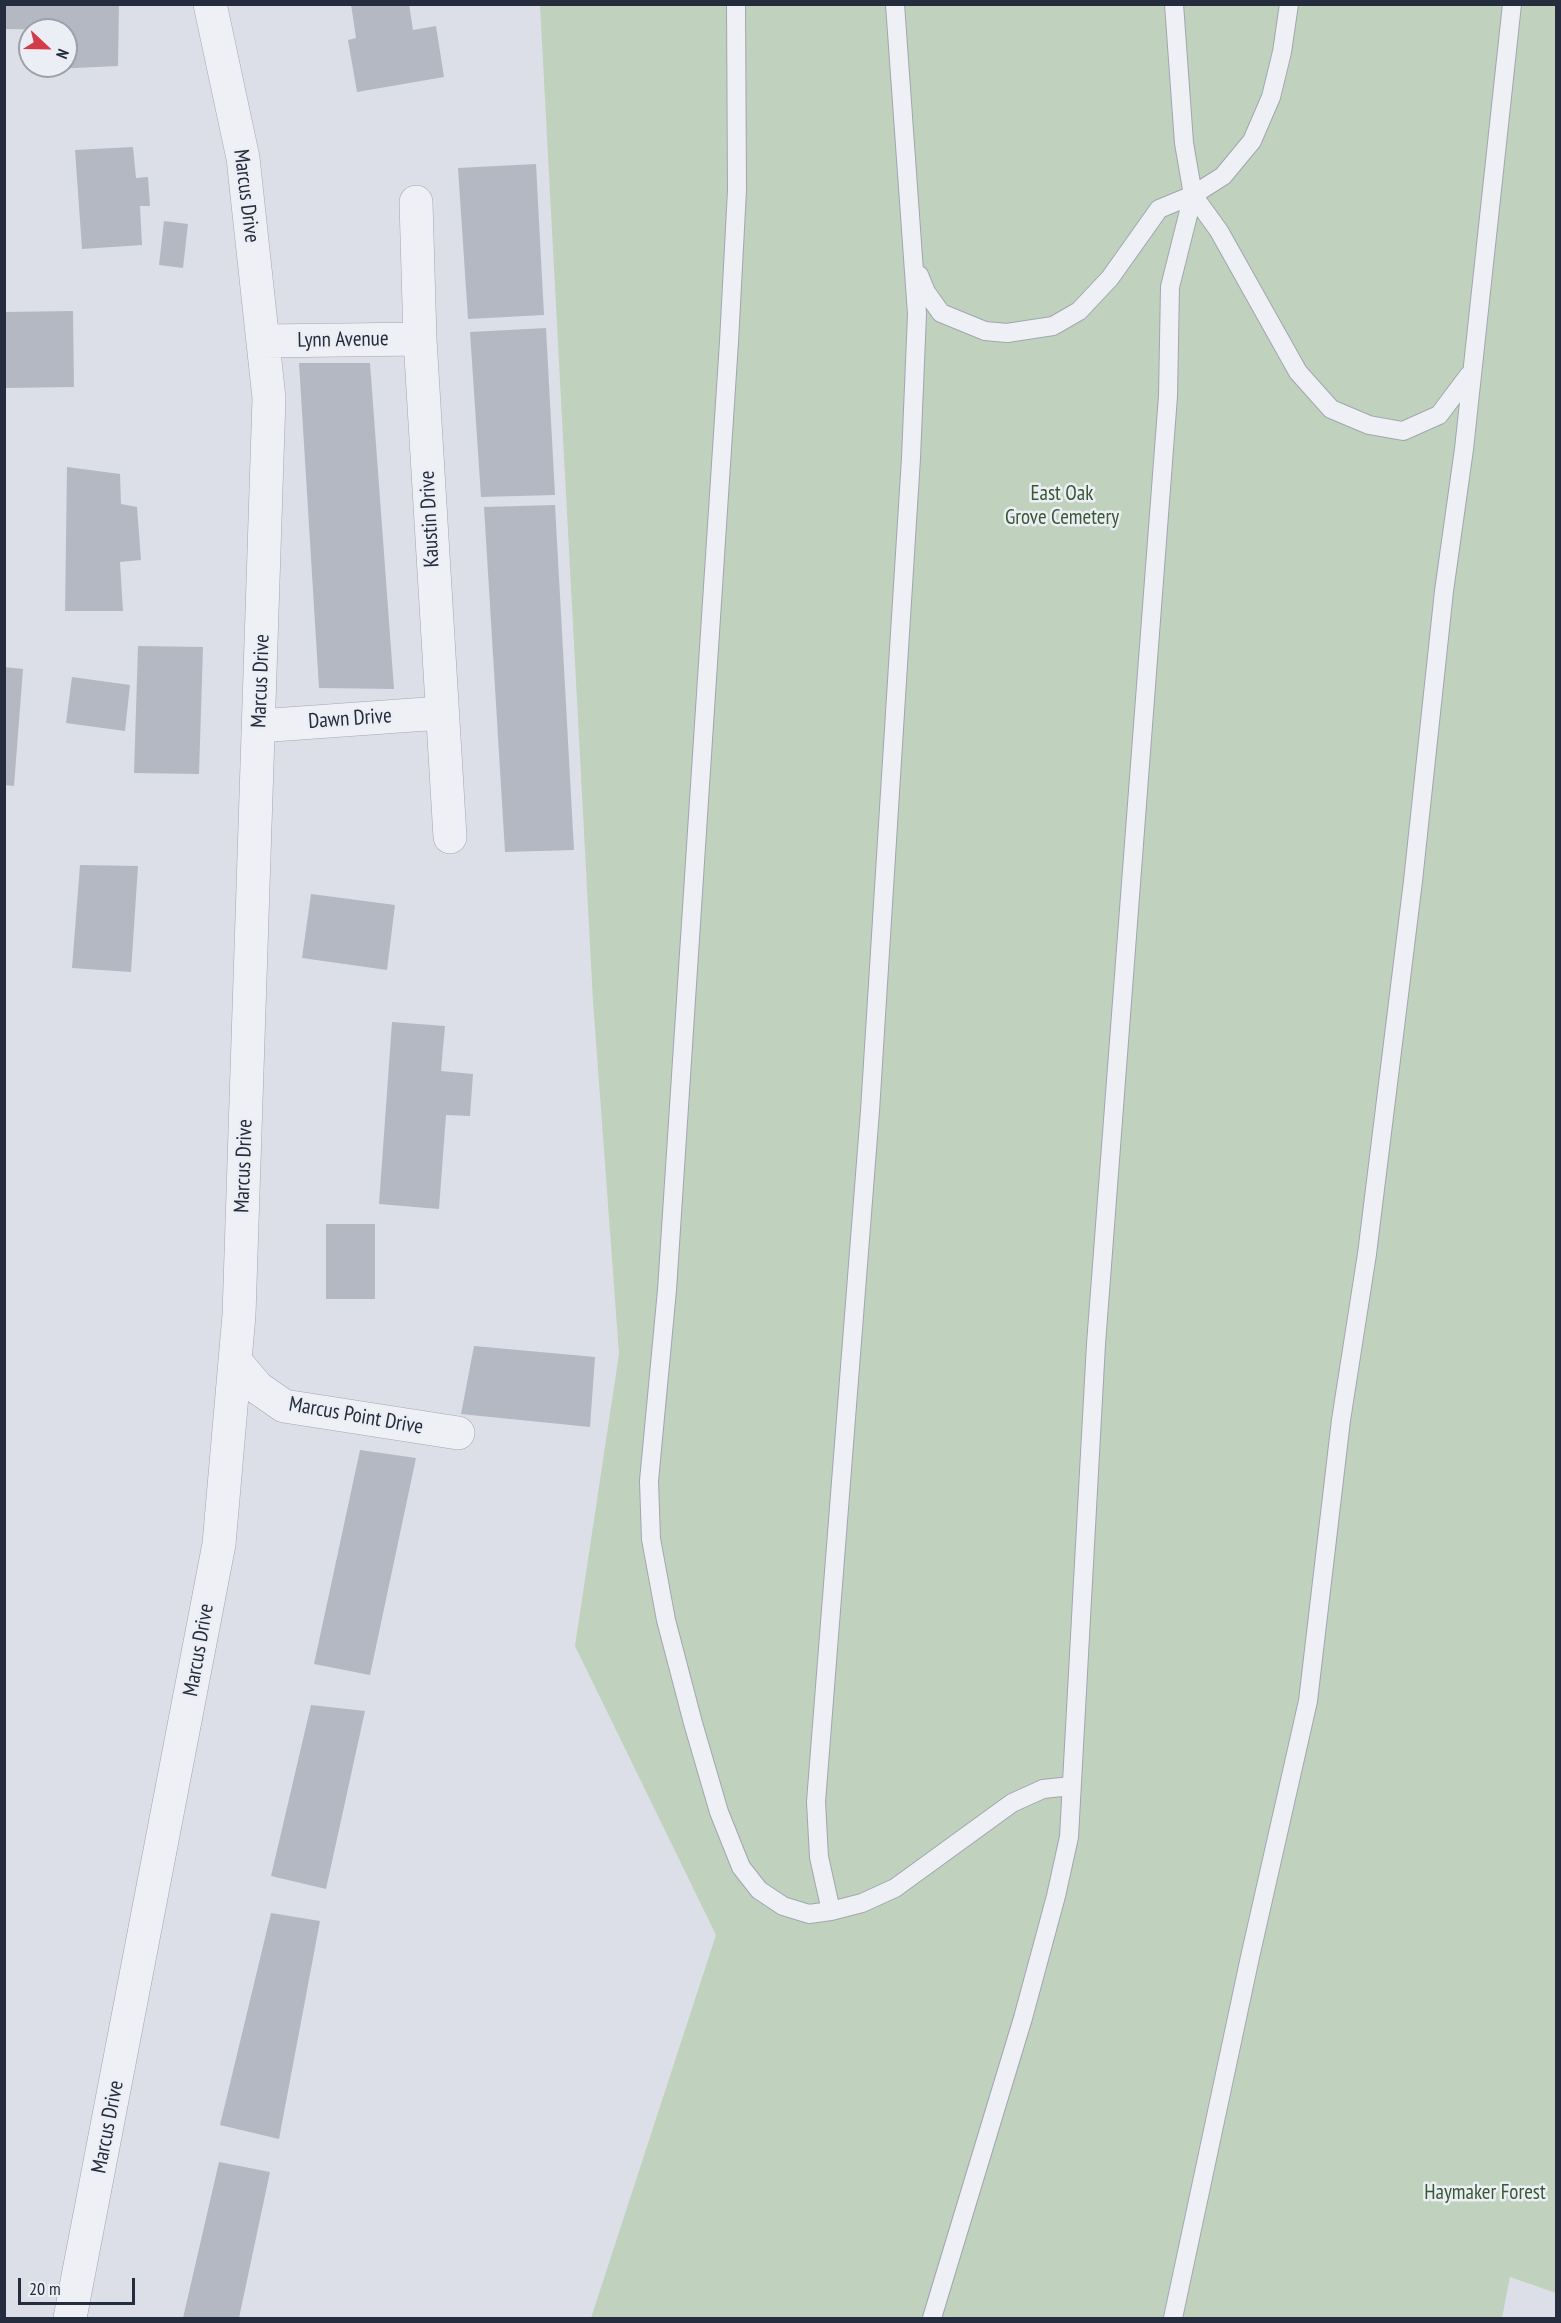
<!DOCTYPE html>
<html>
<head>
<meta charset="utf-8">
<style>
	body { margin:0 }
	#map { position:relative; width:1561px; height:2323px; overflow:hidden; background:#dcdfe7; font-family:"PT Sans Narrow",sans-serif }
	canvas { display:block }
	.frame { position:absolute; inset:0; border:6px solid #252c3d; pointer-events:none }
	.north { position:absolute; left:18px; top:18px; width:60px; height:60px; box-sizing:border-box; background:#ebeef4; border:2px solid #9ca0ab; border-radius:50%; rotate:112deg; font-size:16px; font-weight:700; line-height:24px; text-align:center; color:#252c3d }
	.north::after { content:''; display:block; margin:auto; width:21px; height:27px; background:#d13c48; clip-path:polygon(50% 0,100% 100%,50% 72%,0 100%) }
	.scale { position:absolute; left:18px; top:2278px; width:117px; height:27px; box-sizing:border-box; border:3px solid #252c3d; border-top:0; padding-left:8px; font-size:18px; line-height:21px; white-space:nowrap; color:#252c3d; -webkit-text-stroke:4px #ebeef4; paint-order:stroke }
</style>
</head>
<body>
<div id="map">
<canvas width="1561" height="2323"></canvas>
<div class="frame"></div>
<div class="north">N</div>
<div class="scale">20 m</div>
</div>
<script>
const c = document.querySelector('canvas').getContext('2d');
c.lineJoin = 'round';
function paint(path, color) {
  c.fillStyle = color;
  c.fill(path, 'evenodd');
}
function toPath(rows) {
  const path = new Path2D();
  for (const r of rows) {
    path.moveTo(r[0], r[1]);
    for (let i = 2; i < r.length; i += 2) path.lineTo(r[i], r[i + 1]);
  }
  return path;
}
function trace(path, color, width, dash) {
  c.strokeStyle = color;
  c.lineWidth = width;
  c.lineCap = dash ? 'butt' : 'round';
  c.setLineDash(dash || []);
  c.stroke(path);
}
function label(font, color, halo, rows, align = 'center') {
  c.font = font + ' "PT Sans Narrow",sans-serif';
  c.lineWidth = 5;
  c.setLineDash([]);
  c.textBaseline = 'middle';
  c.strokeStyle = halo;
  c.fillStyle = color;
  for (const [text, x, y, turn = 0] of rows) {
    c.save();
    c.translate(x, y);
    c.rotate((+turn || 0) * Math.PI / 180);
    c.textAlign = isNaN(turn) ? turn : align;
    if (halo) c.strokeText(text, 0, 0);
    c.fillText(text, 0, 0);
    c.restore();
  }
}
const green = toPath([
	[540,5,1556,5,1556,2293,1510,2277,1502,2318,591,2318,716,1935,575,1646,619,1354,593,1001]
]);
const building = toPath([
	[4,4,119,4,118,66,54,69,54,66,66,66,66,30,4,29],
	[351,4,409,4,413,30,436,26,444,77,357,92,348,40,356,38],
	[133,147,136,178,148,177,150,206,140,206,142,245,82,249,75,150],
	[536,164,544,315,468,319,458,168],
	[164,221,188,224,183,268,159,265],
	[73,311,74,387,4,388,4,312],
	[546,328,555,495,481,497,470,332],
	[299,363,370,363,394,689,319,688],
	[67,467,120,474,121,504,137,507,141,560,120,562,123,611,65,611],
	[555,505,574,850,505,852,484,507],
	[138,646,203,647,199,774,134,773],
	[4,667,23,669,14,786,4,785],
	[72,677,130,685,125,731,66,723],
	[80,865,138,866,131,972,72,968],
	[311,894,395,905,387,970,302,958],
	[392,1022,445,1026,441,1071,473,1074,470,1116,446,1115,439,1209,379,1204],
	[326,1224,375,1224,375,1299,326,1299],
	[474,1346,595,1357,590,1427,461,1414],
	[360,1450,416,1458,370,1675,314,1664],
	[311,1705,365,1711,326,1889,271,1876],
	[271,1913,320,1921,279,2139,220,2125],
	[219,2162,270,2172,239,2318,183,2318]
]);
const service = toPath([
	[736,4,737,190,729,342,667,1290,649,1481,651,1539,666,1620,693,1723,719,1812,741,1867,759,1890,783,1906,809,1914,831,1911,819,1857,816,1802,870,1111,911,458,917,314,895,4],
	[1193,195,1219,231,1298,372,1331,409,1369,425,1403,431,1439,415,1469,375],
	[919,275,926,292,941,313,985,331,1007,333,1053,326,1079,311,1110,278,1159,209,1193,195,1223,176,1252,141,1271,97,1282,52,1289,4],
	[831,1911,862,1903,895,1888,1012,1803,1043,1789,1071,1786],
	[932,2318,1023,2018,1056,1896,1069,1837,1096,1344,1168,396,1170,287,1193,195,1184,143,1174,4],
	[1173,2318,1250,1957,1308,1701,1341,1420,1367,1254,1413,881,1444,591,1464,449,1512,4]
]);
const minor = toPath([
	[416,202,420,339,450,837],
	[265,341,420,339],
	[259,726,441,713],
	[235,1361,258,1388,284,1406,458,1433],
	[70,2318,219,1544,239,1315,269,398,243,158,210,4]
]);
const streetNames = [
	["Marcus Drive",246,196,83],
	["Lynn Avenue",343,340,-1],
	["Kaustin Drive",430,519,-93],
	["Marcus Drive",261,681,-88],
	["Dawn Drive",350,719,-4],
	["Marcus Drive",244,1166,-88],
	["Marcus Point Drive",356,1416,10],
	["Marcus Drive",199,1650,-80],
	["Marcus Drive",108,2127,-79]
];
const parkNames = [
	["East Oak",1062,494],
	["Grove Cemetery",1062,518],
	["Haymaker Forest",1485,2193]
];
paint(green, '#c0d1bd');
paint(building, '#b3b8c3');
trace(service, '#a1a6b1', 20);
trace(minor, '#a1a6b1', 34);
trace(service, '#eff0f5', 18);
trace(minor, '#eff0f5', 33);
label('21px', '#252c3d', '#ebeef4', streetNames);
label('21px', '#375932', '#ebeef4', parkNames);
</script>
</body>
</html>
